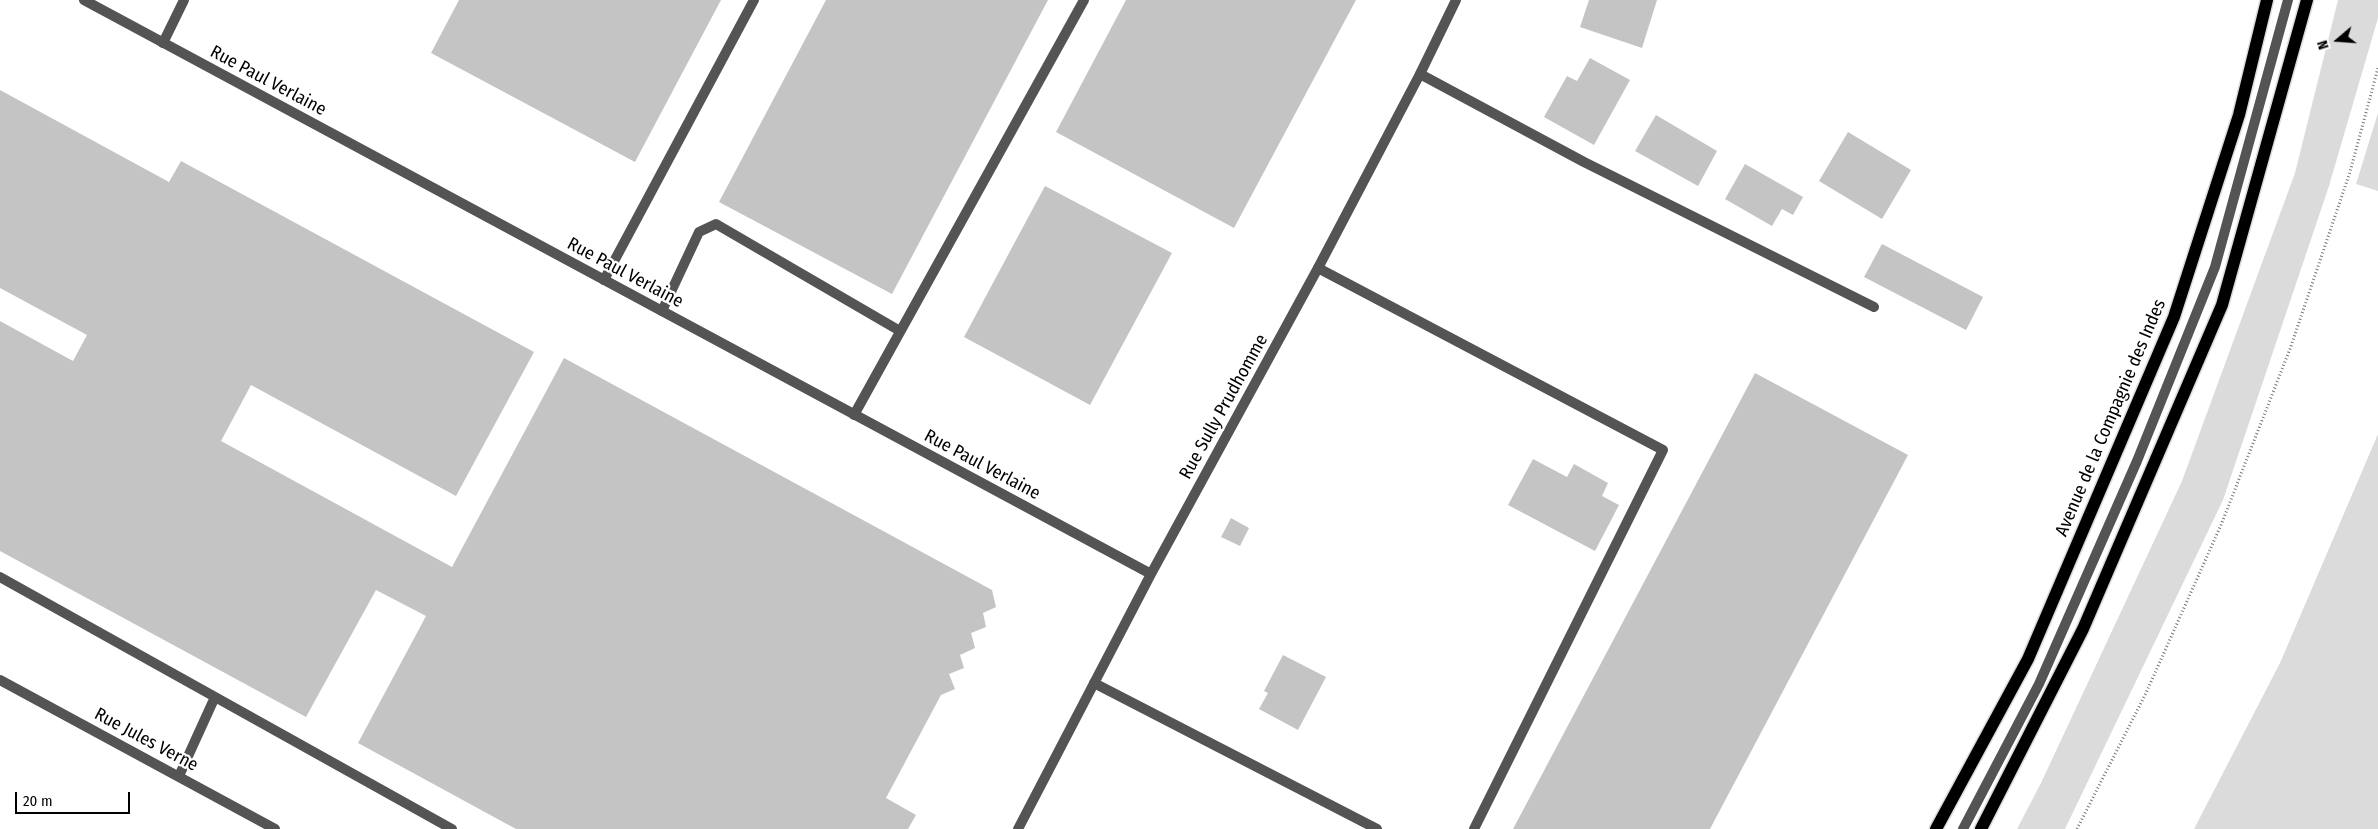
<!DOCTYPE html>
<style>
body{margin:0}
#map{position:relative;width:2378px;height:829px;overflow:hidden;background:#fff;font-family:"Fira Sans Condensed",sans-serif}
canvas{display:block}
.north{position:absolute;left:2313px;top:15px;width:50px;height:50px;-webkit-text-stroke:4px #fff;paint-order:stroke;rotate:252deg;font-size:14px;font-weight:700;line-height:20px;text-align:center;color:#000}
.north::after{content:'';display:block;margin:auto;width:18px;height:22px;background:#000;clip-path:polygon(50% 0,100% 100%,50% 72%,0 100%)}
.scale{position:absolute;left:15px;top:792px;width:115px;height:22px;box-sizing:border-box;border:2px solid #000;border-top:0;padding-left:6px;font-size:15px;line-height:18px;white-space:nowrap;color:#000;-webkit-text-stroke:4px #fff;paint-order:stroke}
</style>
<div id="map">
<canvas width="2378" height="829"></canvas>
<div class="north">N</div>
<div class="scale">20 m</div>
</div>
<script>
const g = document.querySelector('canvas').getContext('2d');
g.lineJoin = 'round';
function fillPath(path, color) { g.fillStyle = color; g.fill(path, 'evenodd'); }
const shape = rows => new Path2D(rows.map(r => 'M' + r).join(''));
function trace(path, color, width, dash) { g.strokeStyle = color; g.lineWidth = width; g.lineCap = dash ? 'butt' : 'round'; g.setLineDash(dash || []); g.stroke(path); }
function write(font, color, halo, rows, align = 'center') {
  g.font = font + ' "Fira Sans Condensed",sans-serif'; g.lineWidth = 4.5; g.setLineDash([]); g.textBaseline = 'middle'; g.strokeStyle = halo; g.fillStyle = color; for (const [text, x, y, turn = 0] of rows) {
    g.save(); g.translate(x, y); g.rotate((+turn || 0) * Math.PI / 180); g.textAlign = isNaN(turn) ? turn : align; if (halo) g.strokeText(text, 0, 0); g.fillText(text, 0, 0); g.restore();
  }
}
fillPath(shape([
 [2338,0,2378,0,2378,18,2329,186,2223,500,2065,829,2017,829,2041,783,2182,481,2295,173],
 [2378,113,2378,191,2356,184],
 [2378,434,2378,829,2194,829,2280,663]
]), '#dbdbdb');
fillPath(shape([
 [459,0,721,0,635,162,431,53],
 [826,0,1048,0,892,294,719,202],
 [1126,0,1356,0,1234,228,1056,132],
 [1589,0,1657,0,1642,48,1580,27],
 [1590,58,1630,80,1594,145,1544,117,1567,76,1577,81],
 [0,90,169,182,181,161,534,352,456,496,251,385,221,441,452,567,564,358,992,590,996,607,983,613,986,627,971,633,975,648,960,655,964,668,949,674,955,689,941,695,886,798,916,815,908,829,516,829,358,743,426,616,376,590,306,717,0,551,0,321,73,361,87,335,0,288],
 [1656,115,1717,151,1698,186,1635,151],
 [1848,132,1911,170,1882,219,1819,181],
 [1745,164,1803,197,1793,215,1782,209,1772,226,1725,199],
 [1045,186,1172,253,1090,405,964,337],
 [1882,244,1983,297,1966,330,1864,277],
 [1755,373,1908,455,1710,829,1513,829],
 [1533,459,1567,477,1574,464,1608,483,1602,496,1619,505,1595,551,1508,505],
 [1231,518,1249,528,1240,546,1221,537],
 [1283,655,1326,677,1298,730,1259,709,1268,693,1264,691]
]), '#c4c4c4');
const primary = shape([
 [1936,829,2028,659,2174,317,2239,115,2267,0],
 [1981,829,2083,629,2222,305,2307,0]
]);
trace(primary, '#dbdbdb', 15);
trace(shape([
 [2077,829,2146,693,2221,525,2290,349,2350,172,2378,68]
]), '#767676', 3, [1, 2.5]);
trace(shape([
 [163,43,184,0],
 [1420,74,1584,162,1874,307],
 [1318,268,1663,450,1474,829],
 [604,280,754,0],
 [662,311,699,232,716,224,900,331],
 [854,415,1084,0],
 [0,577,452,829],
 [0,680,275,829],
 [1094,683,1377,829],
 [179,776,215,697],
 [1963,829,2039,684,2137,461,2215,267,2288,0]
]), '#545454', 10);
trace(shape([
 [84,0,1151,574],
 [1018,829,1151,574,1318,268,1420,74,1456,0]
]), '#545454', 10);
trace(primary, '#000', 12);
write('18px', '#000', '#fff', [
 ["Rue Paul Verlaine",268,81,28],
 ["Rue Paul Verlaine",625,273,28],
 ["Rue Sully Prudhomme",1224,407,-61],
 ["Avenue de la Compagnie des Indes",2111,418,-67],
 ["Rue Paul Verlaine",982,465,28],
 ["Rue Jules Verne",146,740,28]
]);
</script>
